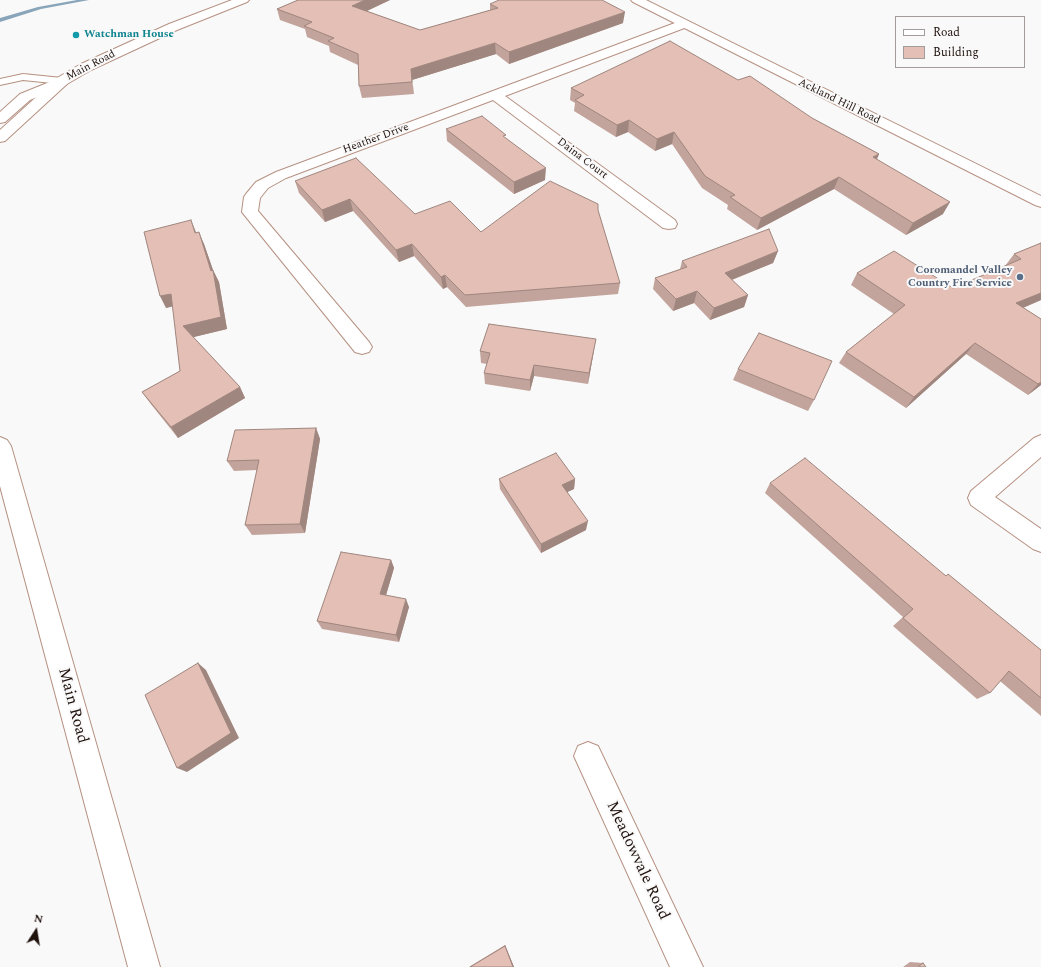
<!DOCTYPE html>
<style>
body{margin:0}
#map{position:relative;width:1041px;height:967px;overflow:hidden;background:#f9f9f9;font-family:Spectral,serif}
canvas{display:block}
.legend{position:absolute;left:895px;top:16px;width:130px;height:52px;box-sizing:border-box;background:#f9f9f9;border:1px solid #a29c9a;margin:0;padding:5px 7px;list-style:none;font-size:12px;color:#1f110c}
.legend li{display:flex;align-items:center;gap:8px;height:20px}
.legend b{width:20px;border:1px solid #a29c9a}
.north{position:absolute;left:16px;top:911px;width:40px;height:40px;-webkit-text-stroke:3px #f9f9f9;paint-order:stroke;rotate:12deg;font-size:11px;font-weight:700;line-height:16px;text-align:center;color:#1f110c}
.north::after{content:'';display:block;margin:auto;width:14px;height:18px;background:#1f110c;clip-path:polygon(50% 0,100% 100%,50% 72%,0 100%)}
</style>
<div id="map">
<canvas width="1041" height="967"></canvas>
<ul class="legend">
<li><b style="height:5px;background:#fff"></b>Road</li>
<li><b style="height:11px;background:#e3bfb5"></b>Building</li>
</ul>
<div class="north">N</div>
</div>
<script>
const g = document.querySelector('canvas').getContext('2d');
g.lineJoin = 'round';
const shape = rows => new Path2D(rows.map(r => 'M' + r).join(''));
function fillPath(path, color) { g.fillStyle = color; g.fill(path, 'evenodd'); }
function trace(path, color, width, dash) { g.strokeStyle = color; g.lineWidth = width; g.lineCap = dash ? 'butt' : 'round'; g.setLineDash(dash || []); g.stroke(path); }
function write(font, color, halo, rows, align = 'center') {
  g.font = font + ' Spectral,serif'; g.lineWidth = 4; g.setLineDash([]); g.textBaseline = 'middle'; g.strokeStyle = halo; g.fillStyle = color; for (const [text, x, y, turn = 0] of rows) {
    g.save(); g.translate(x, y); g.rotate((+turn || 0) * Math.PI / 180); g.textAlign = isNaN(turn) ? turn : align; if (halo) g.strokeText(text, 0, 0); g.fillText(text, 0, 0); g.restore();
  }
}
fillPath(shape([
 [77,0,89,0,41,9,0,22,0,18,38,7,77,0]
]), '#89a5ba');
const service = shape([
 [23,74,62,78,67,81,62,84,23,80,0,85,0,79,23,74]
]);
const minor = shape([
 [683,20,687,21,689,24,687,27,505,96,675,220,677,224,675,228,669,229,663,228,493,100,286,178,268,188,260,198,258,211,369,342,372,347,369,352,362,354,355,352,242,212,244,197,246,194,256,182,276,172,683,20],
 [62,77,67,78,69,81,67,84,30,100,5,122,0,123,0,112,20,94,62,77],
 [1041,435,1041,457,995,497,1041,529,1041,552,1033,549,971,505,968,498,971,491,1034,438,1041,435],
 [588,742,598,746,703,967,670,967,574,756,578,746,588,742]
]);
const tertiary = shape([
 [631,0,646,0,1041,196,1041,207,1035,205,633,2,631,0]
]);
const secondary = shape([
 [232,0,249,0,247,2,177,30,91,70,67,84,5,141,0,142,0,130,57,78,81,64,169,24,232,0],
 [0,437,7,440,11,446,160,967,128,967,0,486,0,437]
]);
trace(service, '#b69182', 2);
trace(minor, '#b69182', 2);
trace(tertiary, '#b69182', 2);
trace(secondary, '#b69182', 2);
fillPath(service, '#fff');
fillPath(minor, '#fff');
fillPath(tertiary, '#fff');
fillPath(secondary, '#fff');
fillPath(shape([
 [298,0,390,0,367,11,420,30,490,10,490,4,623,23,509,64,496,54,412,80,414,94,362,98,359,86,358,65,330,52,329,46,307,37,305,29,280,20,277,9],
 [738,80,812,118,879,154,877,159,943,214,906,235,834,189,757,230,727,209,728,205,702,188,672,144,655,151,628,132,616,137,574,111,575,103,570,100,571,88],
 [446,129,506,139,545,180,514,194,447,141],
 [295,181,415,214,481,232,598,210,620,283,618,294,466,307,447,287,443,289,414,256,399,262,353,211,325,222,299,193],
 [196,232,204,244,213,270,219,282,227,329,193,337,240,387,245,398,178,438,150,403,142,392,180,371,173,306,166,308],
 [1041,243,1041,300,1023,308,1041,319,1041,385,1028,395,966,354,906,408,839,363,846,352,894,314,851,285,857,273,953,288,1005,266,1014,254],
 [778,251,773,263,732,280,748,295,744,307,710,320,694,303,673,311,653,289,655,278,680,269,682,261],
 [594,350,588,384,534,376,530,391,485,384,484,373,487,364,481,363,480,351],
 [738,369,814,400,808,411,733,380],
 [316,428,320,439,305,533,252,535,245,525,257,470,234,471,227,461],
 [499,479,575,479,574,489,567,492,586,530,541,553,500,489],
 [770,483,946,576,1041,650,1041,716,1000,681,990,693,977,699,893,626,903,617,765,493],
 [391,560,394,568,386,595,409,607,399,642,322,629,317,621],
 [505,945,514,967,469,967],
 [910,962,923,963,926,967,903,967]
]), '#c3a49c');
fillPath(shape([
 [365,0,390,0,354,17,352,6],
 [625,12,623,23,509,64,509,52],
 [495,43,496,54,412,80,414,94,411,69],
 [629,120,628,132,616,137,617,125],
 [674,132,672,144,655,151,657,139],
 [879,154,874,166,873,157],
 [546,168,545,180,514,194,514,182],
 [839,177,834,189,757,230,761,218],
 [350,199,353,211,325,222,322,210],
 [950,202,943,214,906,235,913,223],
 [191,220,196,232,195,233],
 [199,232,204,244,214,273,213,270,219,282,227,329,190,338,183,326,211,271],
 [412,244,414,256,399,262,396,250],
 [778,251,773,263,721,284,725,273],
 [445,275,447,287,443,289,441,277],
 [697,291,694,303,673,311,676,299],
 [1041,293,1041,300,1006,315,1016,303],
 [171,294,178,305,166,308,160,296],
 [748,295,744,307,710,320,714,308],
 [596,339,594,350,588,384,589,373],
 [975,343,966,354,906,408,914,397],
 [534,365,534,376,530,391,530,380],
 [1041,382,1041,385,1028,395,1038,384],
 [240,387,245,398,178,438,171,427],
 [316,428,320,439,305,533,300,524],
 [575,479,574,489,561,495,562,485],
 [588,521,586,530,541,553,541,544],
 [391,560,394,568,384,602,380,594],
 [406,599,409,607,399,642,396,635],
 [198,663,206,670,239,738,187,772,177,768],
 [505,945,514,967,513,967,505,946]
]), '#9f867f');
const building = shape([
 [298,0,365,0,352,6,420,30,498,8,490,4,499,0,602,0,625,12,509,52,495,43,411,69,412,82,359,86,358,54,328,41,334,38,304,26,312,22,277,9,298,0],
 [670,41,738,80,750,76,812,118,879,154,873,157,950,202,913,223,839,177,761,218,730,197,735,195,705,176,674,132,657,139,629,120,617,125,575,100,584,95,571,88,670,41],
 [482,116,506,135,503,136,546,168,514,182,446,129,482,116],
 [356,158,415,214,450,201,481,232,550,181,598,204,598,210,620,283,465,295,445,275,441,277,412,244,396,250,350,199,322,210,295,181,356,158],
 [191,220,195,233,199,232,211,271,213,270,221,317,183,326,240,387,171,427,142,392,180,371,171,294,160,296,144,232,191,220],
 [769,229,778,251,725,273,748,295,714,308,697,291,676,299,655,278,687,267,682,261,769,229],
 [1041,243,1041,293,1016,303,1041,319,1041,382,1038,384,975,343,914,397,846,352,905,305,857,273,894,251,953,288,1021,259,1014,254,1041,243],
 [489,324,596,339,589,373,534,365,530,380,484,373,490,353,480,351,489,324],
 [759,333,832,361,814,400,738,369,759,333],
 [316,428,300,524,245,525,259,460,227,461,235,430,316,428],
 [556,453,575,479,562,485,588,521,541,544,499,479,556,453],
 [805,458,946,576,948,574,1041,650,1041,698,1009,671,990,693,903,618,913,609,770,483,805,458],
 [341,552,391,560,380,594,406,599,396,635,317,621,341,552],
 [198,663,231,733,177,768,145,695,198,663],
 [505,946,513,967,470,967,505,946],
 [923,963,926,967,918,967,923,963]
]);
fillPath(building, '#e3bfb5');
trace(building, '#9f867f', 1);
for (const [x, y, r, color] of [
 [76,35,4,"#0f9aa8"],
 [1020,277,4,"#5c6f8a"]
]) { const dot = new Path2D(); dot.arc(x, y, r, 0, 2 * Math.PI); g.fillStyle = color; g.fill(dot); trace(dot, '#f9f9f9', 1.5); }
write('bold 11px', '#0d838f', '#f9f9f9', [
 ["Watchman House",84,35]
], 'left');
write('11px', '#1f110c', '#f9f9f9', [
 ["Main Road",91,66,-27],
 ["Ackland Hill Road",839,102,26],
 ["Heather Drive",376,139,-20],
 ["Daina Court",582,159,37]
]);
write('bold 11px', '#4e5e75', '#f9f9f9', [
 ["Coromandel Valley",1012,271],
 ["Country Fire Service",1012,284]
], 'right');
write('16px', '#1f110c', '#f9f9f9', [
 ["Main Road",72,706,75],
 ["Meadowvale Road",637,861,65]
]);
</script>
